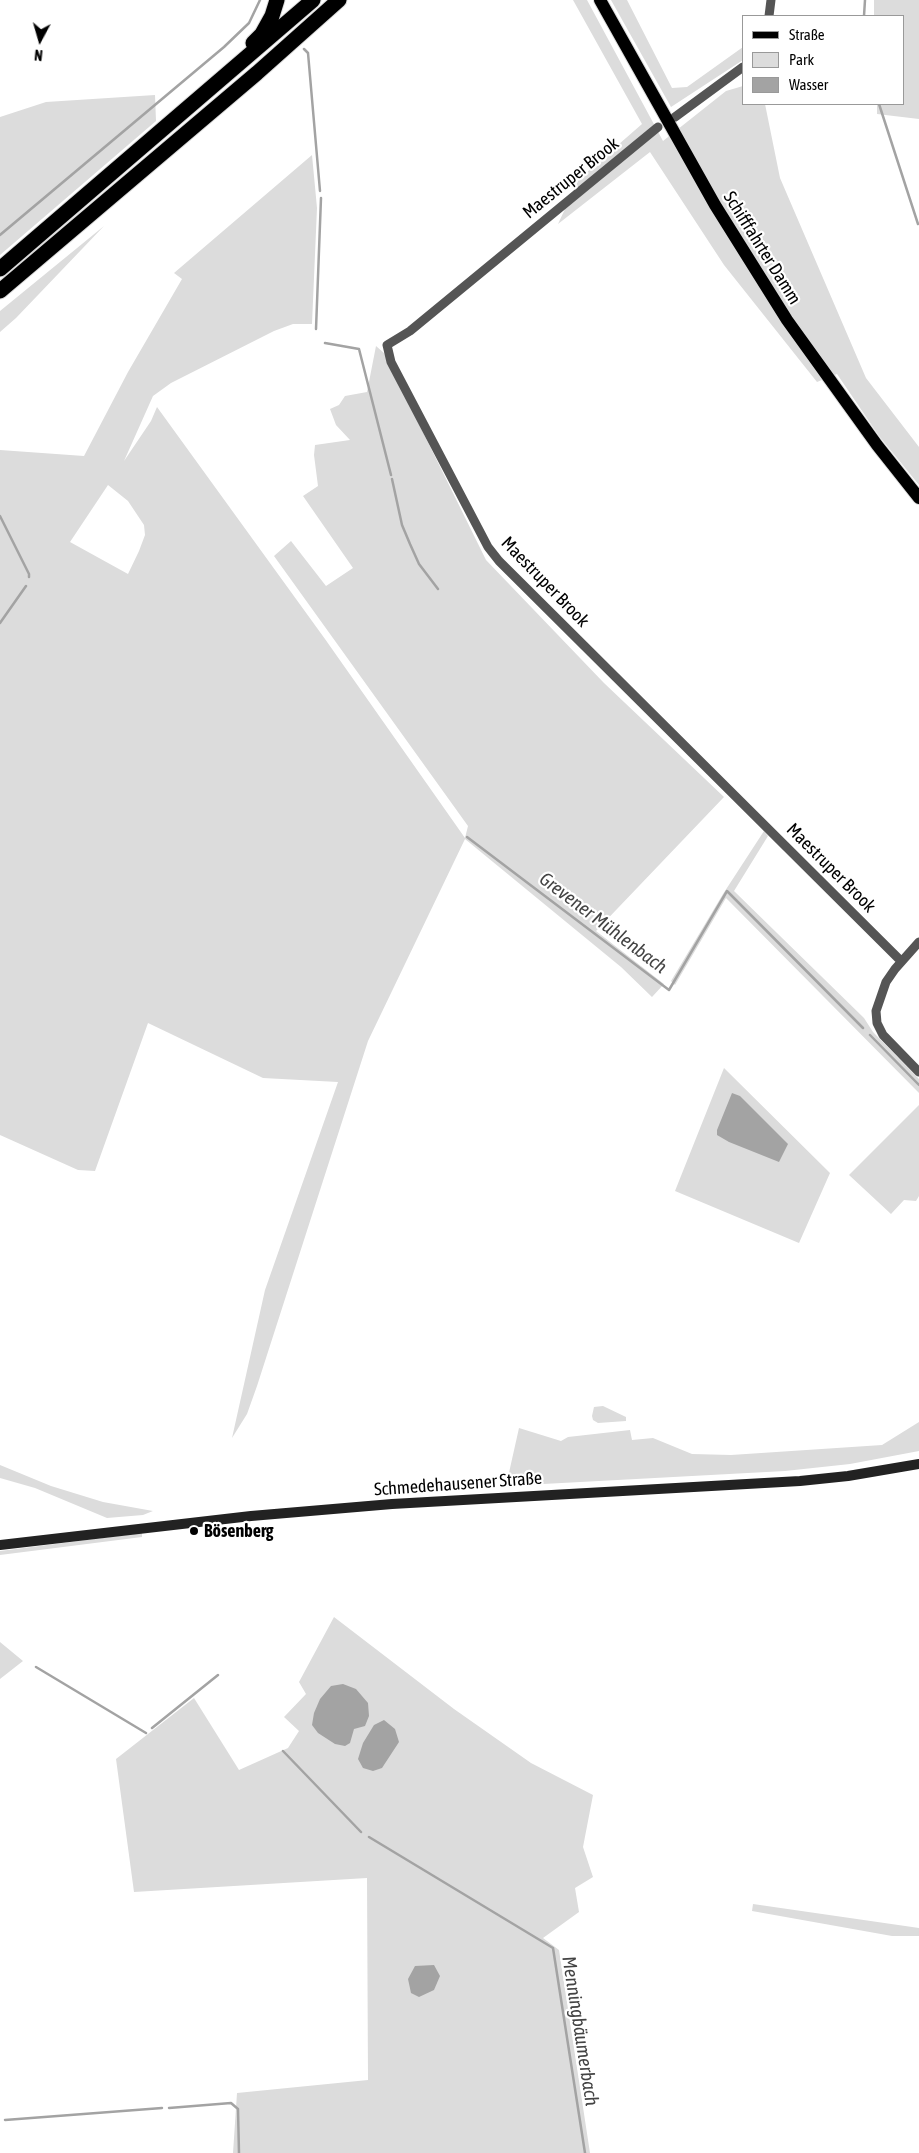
<!DOCTYPE html>
<meta charset="utf-8">
<style>
body{margin:0}
#map{position:relative;width:919px;height:2153px;overflow:hidden;background:#fff;font-family:"Asap Condensed",sans-serif}
canvas{display:block}
.legend{position:absolute;left:742px;top:15px;width:162px;height:90px;box-sizing:border-box;background:#fff;border:1px solid #999;margin:0;padding:6px 9px;list-style:none;font-size:15px;color:#000}
.legend li{display:flex;align-items:center;gap:10px;height:25px}
.legend b{width:25px;border:1px solid #999}
.north{position:absolute;left:15px;top:15px;width:50px;height:50px;-webkit-text-stroke:4px #fff;paint-order:stroke;rotate:186deg;font-size:14px;font-weight:700;line-height:20px;text-align:center;color:#000}
.north::after{content:'';display:block;margin:auto;width:18px;height:22px;background:#000;clip-path:polygon(50% 0,100% 100%,50% 72%,0 100%)}
</style>
<div id="map">
<canvas width="919" height="2153"></canvas>
<ul class="legend">
<li><b style="height:6px;background:#000"></b>Straße</li>
<li><b style="height:14px;background:#dcdcdc"></b>Park</li>
<li><b style="height:14px;background:#a3a3a3"></b>Wasser</li>
</ul>
<div class="north">N</div>
</div>
<script>
const g = document.querySelector('canvas').getContext('2d');
g.lineJoin = 'round';
function fillPath(path, color) { g.fillStyle = color; g.fill(path, 'evenodd'); }
const shape = rows => new Path2D(rows.map(r => 'M' + r).join(''));
function trace(path, color, width, dash) { g.strokeStyle = color; g.lineWidth = width; g.lineCap = dash ? 'butt' : 'round'; g.setLineDash(dash || []); g.stroke(path); }
function write(font, color, halo, rows, align = 'center') {
  g.font = font + ' "Asap Condensed",sans-serif'; g.lineWidth = 4.5; g.setLineDash([]); g.textBaseline = 'middle'; g.strokeStyle = halo; g.fillStyle = color; for (const [text, x, y, turn = 0] of rows) {
    g.save(); g.translate(x, y); g.rotate((+turn || 0) * Math.PI / 180); g.textAlign = isNaN(turn) ? turn : align; if (halo) g.strokeText(text, 0, 0); g.fillText(text, 0, 0); g.restore();
  }
}
fillPath(shape([
 [573,0,587,0,663,141,726,91,743,86,743,104,765,104,780,178,866,378,919,447,919,485,879,436,837,374,817,382,724,265,650,152,558,224,579,179,642,124],
 [611,0,627,0,672,88,687,87,743,47,743,60,671,107],
 [874,0,919,0,919,119,877,114,877,104,903,104,903,16,874,16],
 [155,95,156,121,0,255,0,117,46,102],
 [312,155,317,208,312,324,293,324,274,331,171,383,153,396,124,461,151,421,157,407,325,639,465,838,468,826,274,556,291,541,326,586,353,568,303,496,318,486,314,455,315,445,350,440,336,425,330,409,339,405,345,396,367,392,376,346,384,353,486,560,604,683,724,797,596,931,664,984,652,997,621,967,465,839,368,1041,257,1386,247,1414,232,1438,265,1290,338,1082,263,1078,148,1023,95,1171,78,1170,0,1135,0,450,84,456,128,372,182,279,174,273],
 [108,485,128,501,144,525,145,535,139,551,128,574,70,542],
 [104,226,16,318,0,332,0,311],
 [764,831,768,836,734,891,864,1018,873,1032,919,1079,919,1093,726,898,675,985,671,981,723,894],
 [724,1068,830,1173,799,1243,675,1191],
 [919,1105,919,1196,916,1201,904,1200,891,1214,849,1175],
 [603,1406,626,1417,626,1421,598,1423,593,1420,592,1416,594,1407],
 [919,1422,919,1451,850,1464,785,1471,506,1486,519,1428,561,1441,568,1437,630,1430,632,1440,653,1438,692,1454,731,1455,882,1445],
 [0,1465,51,1486,103,1502,153,1511,143,1515,107,1518,35,1488,0,1478],
 [142,1533,142,1537,0,1555,0,1551],
 [334,1617,454,1709,531,1763,593,1795,583,1847,593,1877,575,1888,579,1912,543,1938,559,1950,590,2153,233,2153,237,2093,368,2080,367,1878,134,1892,116,1759,194,1698,239,1770,288,1748,299,1731,284,1717,306,1694,299,1682],
 [0,1642,23,1661,0,1679],
 [753,1904,919,1928,919,1936,892,1936,752,1911]
]), '#dcdcdc');
fillPath(shape([
 [732,1093,740,1096,788,1144,779,1162,729,1142,717,1135,717,1130],
 [343,1684,356,1689,368,1703,369,1716,365,1726,354,1729,350,1743,345,1746,335,1744,318,1733,312,1725,314,1713,320,1699,331,1686],
 [384,1720,395,1729,399,1742,382,1768,373,1771,363,1768,358,1759,363,1743,374,1725],
 [434,1965,440,1976,434,1990,419,1997,411,1993,408,1979,415,1966]
]), '#a3a3a3');
trace(shape([
 [864,16,865,0],
 [304,49,308,53,320,191],
 [879,104,918,224],
 [0,235,224,47,249,23,260,0],
 [316,329,321,198],
 [325,343,359,349,391,475],
 [392,479,402,525,410,544,419,564,438,589],
 [0,516,29,574,29,577],
 [0,623,26,586],
 [467,837,669,990,727,891,863,1028],
 [870,1035,919,1085],
 [36,1667,146,1733],
 [152,1728,218,1675],
 [283,1751,361,1832],
 [369,1837,553,1948,585,2153],
 [169,2108,231,2103,238,2109,239,2153],
 [5,2120,162,2108]
]), '#a3a3a3', 2.5);
const primary = shape([
 [600,0,715,205,787,320,877,445,919,498]
]);
const motorway = shape([
 [253,43,262,34,272,16,277,0],
 [0,269,313,0],
 [0,291,257,73,339,0]
]);
trace(primary, '#dbdbdb', 14);
trace(motorway, '#dbdbdb', 17);
trace(shape([
 [769,16,771,0],
 [675,117,743,67],
 [658,127,410,331,387,345,391,362,488,547,499,561,901,961],
 [919,942,895,969,886,982,876,1011,877,1023,883,1035,919,1072]
]), '#555', 9);
trace(shape([
 [0,1545,251,1516,392,1504,800,1481,848,1476,919,1464]
]), '#222', 10);
trace(primary, '#000', 12);
trace(motorway, '#000', 15);
for (const [x, y, r, color] of [
 [194,1531,5,"#000"]
]) { const dot = new Path2D(); dot.arc(x, y, r, 0, 2 * Math.PI); g.fillStyle = color; g.fill(dot); trace(dot, '#fff', 2); }
write('18px', '#000', '#fff', [
 ["Maestruper Brook",571,178,-39],
 ["Schifffahrter Damm",762,248,58],
 ["Maestruper Brook",545,582,46],
 ["Maestruper Brook",831,868,45],
 ["Schmedehausener Straße",458,1484,-4]
]);
write('bold 18px', '#000', '#fff', [
 ["Bösenberg",204,1531]
], 'left');
write('italic 19px', '#444', '#fff', [
 ["Grevener Mühlenbach",603,923,37],
 ["Menningbäumerbach",580,2031,81]
]);
</script>
